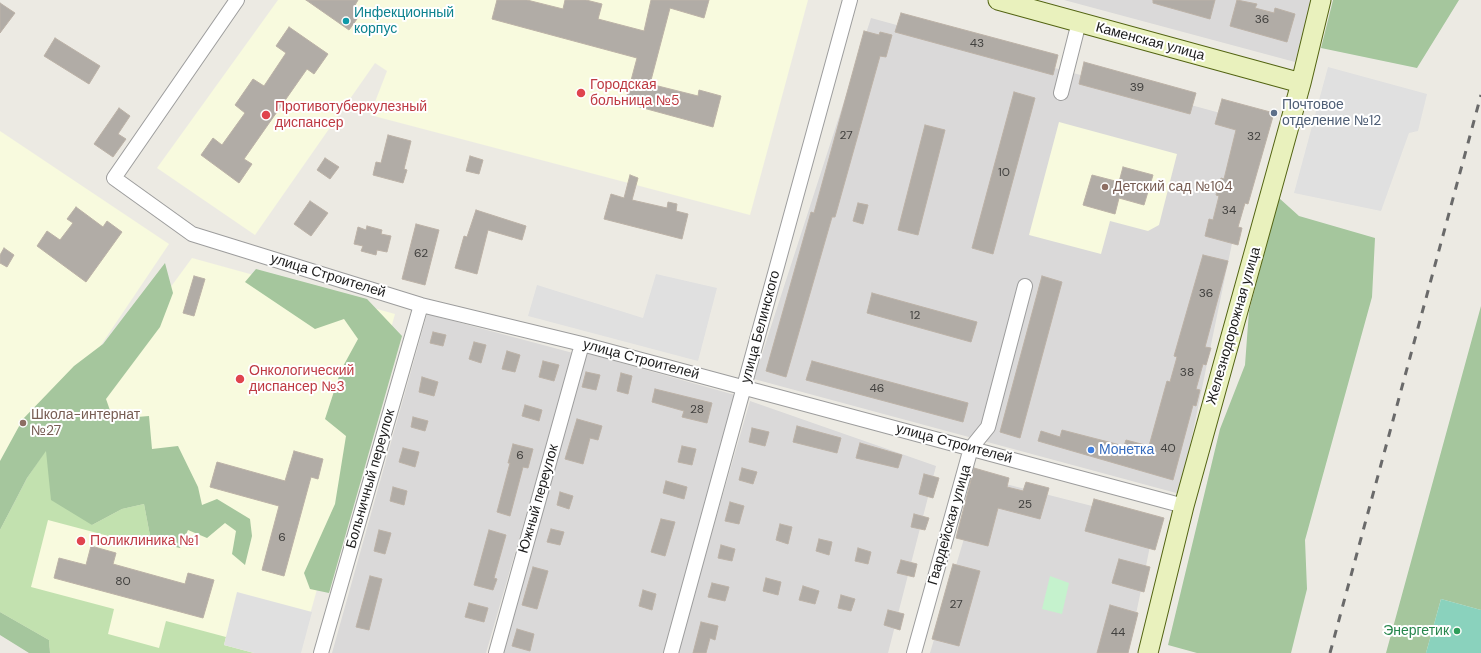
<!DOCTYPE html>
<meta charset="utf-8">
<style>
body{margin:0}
canvas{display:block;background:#eceae3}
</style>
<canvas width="1481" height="653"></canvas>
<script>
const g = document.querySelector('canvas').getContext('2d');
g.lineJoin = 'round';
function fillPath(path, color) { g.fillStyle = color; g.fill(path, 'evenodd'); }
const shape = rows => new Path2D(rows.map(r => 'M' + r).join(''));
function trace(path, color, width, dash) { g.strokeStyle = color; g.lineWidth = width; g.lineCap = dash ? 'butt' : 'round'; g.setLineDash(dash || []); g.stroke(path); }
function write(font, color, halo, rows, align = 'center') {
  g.font = font + ' "DM Sans",sans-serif'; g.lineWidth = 4; g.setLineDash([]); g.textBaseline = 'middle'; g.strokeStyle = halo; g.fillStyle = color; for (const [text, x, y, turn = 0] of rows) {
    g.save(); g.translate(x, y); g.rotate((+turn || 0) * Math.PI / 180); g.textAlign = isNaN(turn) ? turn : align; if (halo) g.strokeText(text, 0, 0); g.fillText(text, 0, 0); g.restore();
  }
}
fillPath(shape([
 [1064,0,1312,0,1295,62],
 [871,18,1257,123,1180,494,754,379],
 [427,314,573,353,486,653,332,653],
 [586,353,735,395,663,653,503,653],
 [750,401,936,466,888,653,677,653],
 [982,478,1155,522,1128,653,930,653]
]), '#dad9d9');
fillPath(shape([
 [278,0,808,0,750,215,370,115,387,71,375,63,255,235,157,168],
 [1059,122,1177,154,1159,225,1148,231,1110,221,1101,254,1029,235],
 [0,131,169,244,93,357,0,488],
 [192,258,395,314,299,653,57,653,0,617,0,527,55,445]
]), '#f8fade');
fillPath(shape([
 [46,450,92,525,122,509,144,504,151,541,150,547,48,520,31,587,114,609,108,634,159,648,166,621,226,637,224,645,254,653,50,653,49,640,0,612,0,530,27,478]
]), '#c2e1af');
fillPath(shape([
 [1333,0,1459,0,1417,68,1321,48],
 [1279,198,1299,216,1375,238,1372,297,1305,540,1307,589,1291,653,1197,653,1168,645,1220,429,1245,365,1249,311],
 [165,263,173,293,160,327,106,399,113,419,149,416,152,449,178,446,198,487,202,505,217,499,250,519,252,536,245,565,232,554,236,531,225,523,207,538,188,530,180,548,151,541,144,504,122,509,92,525,51,500,46,451,27,478,0,530,0,461,23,419,74,366,103,344],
 [256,269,367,299,402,336,329,593,310,589,304,573,335,504,346,436,325,419,341,370,358,339,344,319,315,329,245,282],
 [1481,306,1481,610,1441,599,1426,653,1386,653],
 [0,612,49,640,50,653,29,653,0,635]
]), '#a5c69d');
fillPath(shape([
 [1050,576,1069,583,1062,614,1042,609]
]), '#c5f2cd');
fillPath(shape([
 [1441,599,1481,610,1481,653,1426,653]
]), '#8ad2bd');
fillPath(shape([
 [1328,67,1427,94,1418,131,1409,133,1381,211,1294,193],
 [656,274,717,288,698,361,528,316,537,285,643,318],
 [237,592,312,612,301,653,254,653,224,645]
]), '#e0e0e0');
const building = shape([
 [306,0,358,0,354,7,362,12,349,30,306,0],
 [497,0,527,0,563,9,565,0,586,0,602,4,598,19,644,31,651,0,709,0,704,18,670,8,650,84,698,96,699,90,721,96,713,127,625,103,637,58,492,19,497,0],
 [1153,0,1215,0,1210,19,1153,3,1153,0],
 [1237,0,1257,4,1255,8,1274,13,1275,8,1295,14,1287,42,1230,26,1237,0],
 [0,3,15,13,0,33,0,3],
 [901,13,1058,55,1053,75,895,32,901,13],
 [289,27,328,54,314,74,307,69,244,159,252,164,239,183,201,155,213,138,222,145,245,113,235,105,253,79,264,86,286,53,276,46,289,27],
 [864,31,879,35,880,32,892,35,886,57,880,56,835,217,832,217,786,377,766,371,811,212,814,213,864,31],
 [55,38,100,66,89,84,44,56,55,38],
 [1084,62,1196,93,1190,114,1079,84,1084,62],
 [1014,92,1035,98,993,254,972,248,1014,92],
 [1222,99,1274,113,1248,204,1245,203,1238,227,1242,228,1238,245,1205,236,1209,219,1213,220,1219,196,1216,195,1221,178,1224,179,1236,130,1215,124,1222,99],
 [119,108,130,116,118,134,126,139,113,157,94,144,119,108],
 [925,125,945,130,918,235,898,230,925,125],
 [388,135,411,141,404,169,407,170,403,183,373,175,376,162,381,163,388,135],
 [470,156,483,160,479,174,466,171,470,156],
 [325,158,339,167,330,179,317,170,325,158],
 [1123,167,1153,175,1144,205,1119,198,1115,214,1083,205,1092,175,1119,182,1123,167],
 [630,175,638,178,632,200,667,208,668,202,677,204,676,211,688,214,682,239,604,219,611,194,624,198,630,175],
 [310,201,328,213,311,236,294,224,310,201],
 [858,203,868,205,863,224,853,221,858,203],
 [76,207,103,227,107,221,122,232,86,282,37,246,47,231,60,240,73,223,67,219,76,207],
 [476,210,526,226,522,240,488,230,477,274,455,268,464,236,467,237,476,210],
 [416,224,439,230,425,285,402,279,416,224],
 [367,226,382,230,381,234,391,236,387,252,377,250,376,255,361,251,363,246,354,244,358,227,366,230,367,226],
 [4,248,14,255,7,267,0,263,0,255,4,248],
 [1203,255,1228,261,1205,347,1211,348,1206,365,1203,364,1196,389,1200,390,1196,406,1193,405,1173,480,1038,441,1041,431,1060,437,1062,430,1124,446,1126,440,1149,446,1167,381,1170,382,1177,357,1174,356,1203,255],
 [194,276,205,279,194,316,183,313,194,276],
 [1042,276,1062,282,1020,438,1000,432,1042,276],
 [872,293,977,322,971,342,867,313,872,293],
 [433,332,446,335,443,346,430,343,433,332],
 [474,342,486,345,481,363,469,359,474,342],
 [507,351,520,355,515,372,502,369,507,351],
 [543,361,559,365,554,381,539,377,543,361],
 [812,361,968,403,963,422,806,380,812,361],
 [586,372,600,375,596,390,582,387,586,372],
 [621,373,632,376,628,394,617,391,621,373],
 [422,377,438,382,434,396,419,392,422,377],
 [655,389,712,403,707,423,682,417,684,411,652,402,655,389],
 [525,405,542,410,539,421,522,416,525,405],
 [413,417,428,421,425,431,411,427,413,417],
 [577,419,602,426,598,440,590,438,583,464,565,459,577,419],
 [797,426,841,438,837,453,793,442,797,426],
 [752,428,769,432,765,446,749,442,752,428],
 [860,443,902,455,898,468,856,458,860,443],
 [513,444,533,449,528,468,523,467,510,516,497,512,510,463,508,463,513,444],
 [682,446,696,449,692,465,678,462,682,446],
 [403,448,419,452,415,467,399,462,403,448],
 [294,451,323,459,318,479,311,477,284,576,262,570,279,506,210,487,217,462,285,481,294,451],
 [742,468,757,472,753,484,739,480,742,468],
 [974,468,1009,478,1007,487,1023,491,1026,482,1049,488,1040,519,998,508,988,546,956,538,974,468],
 [924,474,939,478,933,498,919,494,924,474],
 [666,481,687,487,684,499,663,493,666,481],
 [393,487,407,491,404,505,390,501,393,487],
 [560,492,573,496,569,509,557,505,560,492],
 [1094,499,1164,518,1155,550,1085,531,1094,499],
 [730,502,744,506,739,524,725,521,730,502],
 [914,514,929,518,925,530,911,527,914,514],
 [661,519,675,522,665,556,651,552,661,519],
 [780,524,792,527,788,544,776,540,780,524],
 [551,529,564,532,560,545,547,542,551,529],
 [379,530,391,533,385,554,374,551,379,530],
 [489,530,506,535,494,578,497,579,493,590,474,585,489,530],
 [819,539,832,542,829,555,816,551,819,539],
 [721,545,735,549,732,561,718,558,721,545],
 [91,546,116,553,113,564,185,584,188,573,214,580,203,618,54,578,59,558,86,565,91,546],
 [858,548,871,552,868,564,855,561,858,548],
 [1119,559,1150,567,1144,592,1112,583,1119,559],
 [901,560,917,564,914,577,897,573,901,560],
 [953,564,980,571,959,646,932,639,953,564],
 [533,567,548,571,537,609,522,605,533,567],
 [370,576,382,579,369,630,356,627,370,576],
 [766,578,781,582,778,595,763,591,766,578],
 [712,583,729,587,725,601,708,597,712,583],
 [803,586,819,591,815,604,799,600,803,586],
 [643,590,656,594,652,610,639,606,643,590],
 [841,595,855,599,851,611,838,608,841,595],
 [469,603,488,608,484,622,465,617,469,603],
 [1110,605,1138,613,1128,653,1097,653,1110,605],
 [888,610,904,614,900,630,884,625,888,610],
 [701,622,718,626,715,640,710,638,706,653,693,653,701,622],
 [517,629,534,634,530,651,512,646,517,629]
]);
fillPath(building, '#b1aca6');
trace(building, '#bcb2a7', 1);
const street = shape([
 [237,0,114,178,192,234,421,305,582,344,1184,506],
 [1061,93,1079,22],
 [321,653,421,305],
 [496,653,582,344],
 [671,653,850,0],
 [914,653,971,448,988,427,1025,286]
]);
const secondary = shape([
 [998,0,1301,83],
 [1148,653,1184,506,1301,83,1321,0]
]);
trace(street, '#9d9d9d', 16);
trace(secondary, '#536412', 21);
trace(street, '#fff', 14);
trace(secondary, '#e9f1bd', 19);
trace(shape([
 [1330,653,1481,95]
]), '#6a6a6a', 3, [8, 8]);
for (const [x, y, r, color] of [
 [346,21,4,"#0f9aa8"],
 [581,93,5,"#e0444e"],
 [1274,113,4,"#5c6f8a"],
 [266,115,5,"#e0444e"],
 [1105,187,4,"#8d6e63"],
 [240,379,5,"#e0444e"],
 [23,423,4,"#8d6e63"],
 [1091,450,4,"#3f7fe0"],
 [81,541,5,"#e0444e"],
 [1457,631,4,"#2e9e5b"]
]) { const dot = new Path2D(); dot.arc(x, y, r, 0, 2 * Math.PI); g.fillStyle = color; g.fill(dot); trace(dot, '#fff', 1.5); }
write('12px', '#41403e', null, [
 ["36",1262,20],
 ["43",977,44],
 ["39",1137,88],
 ["27",846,136],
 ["32",1254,137],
 ["10",1004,173],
 ["34",1229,211],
 ["62",421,254],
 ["36",1206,294],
 ["12",915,316],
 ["38",1187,373],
 ["46",877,389],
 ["28",697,410],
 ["40",1168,449],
 ["6",520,456],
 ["25",1025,505],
 ["6",282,538],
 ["80",123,582],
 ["27",956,605],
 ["44",1118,633]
]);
write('14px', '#0d838f', '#fff', [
 ["Инфекционный",354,13],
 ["корпус",354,29]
], 'left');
write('14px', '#1c1c1c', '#fff', [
 ["Каменская улица",1150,42,15],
 ["улица Строителей",328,276,17],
 ["Железнодорожная улица",1234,326,-74],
 ["улица Белинского",761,327,-75],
 ["улица Строителей",641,360,15],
 ["улица Строителей",954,444,15],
 ["Больничный переулок",371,479,-74],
 ["Южный переулок",539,499,-74],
 ["Гвардейская улица",950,525,-74]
]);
write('14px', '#be3a42', '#fff', [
 ["Городская",590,85],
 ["больница №5",590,101],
 ["Противотуберкулезный",275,107],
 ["диспансер",275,123],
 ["Онкологический",249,371],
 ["диспансер №3",249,387],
 ["Поликлиника №1",90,541]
], 'left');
write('14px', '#4e5e75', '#fff', [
 ["Почтовое",1282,105],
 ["отделение №12",1282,121]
], 'left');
write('14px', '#785e54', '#fff', [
 ["Детский сад №104",1113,187],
 ["Школа-интернат",31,415],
 ["№27",31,431]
], 'left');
write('14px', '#366cbe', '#fff', [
 ["Монетка",1099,450]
], 'left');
write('14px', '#27864d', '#fff', [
 ["Энергетик",1449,631]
], 'right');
</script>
